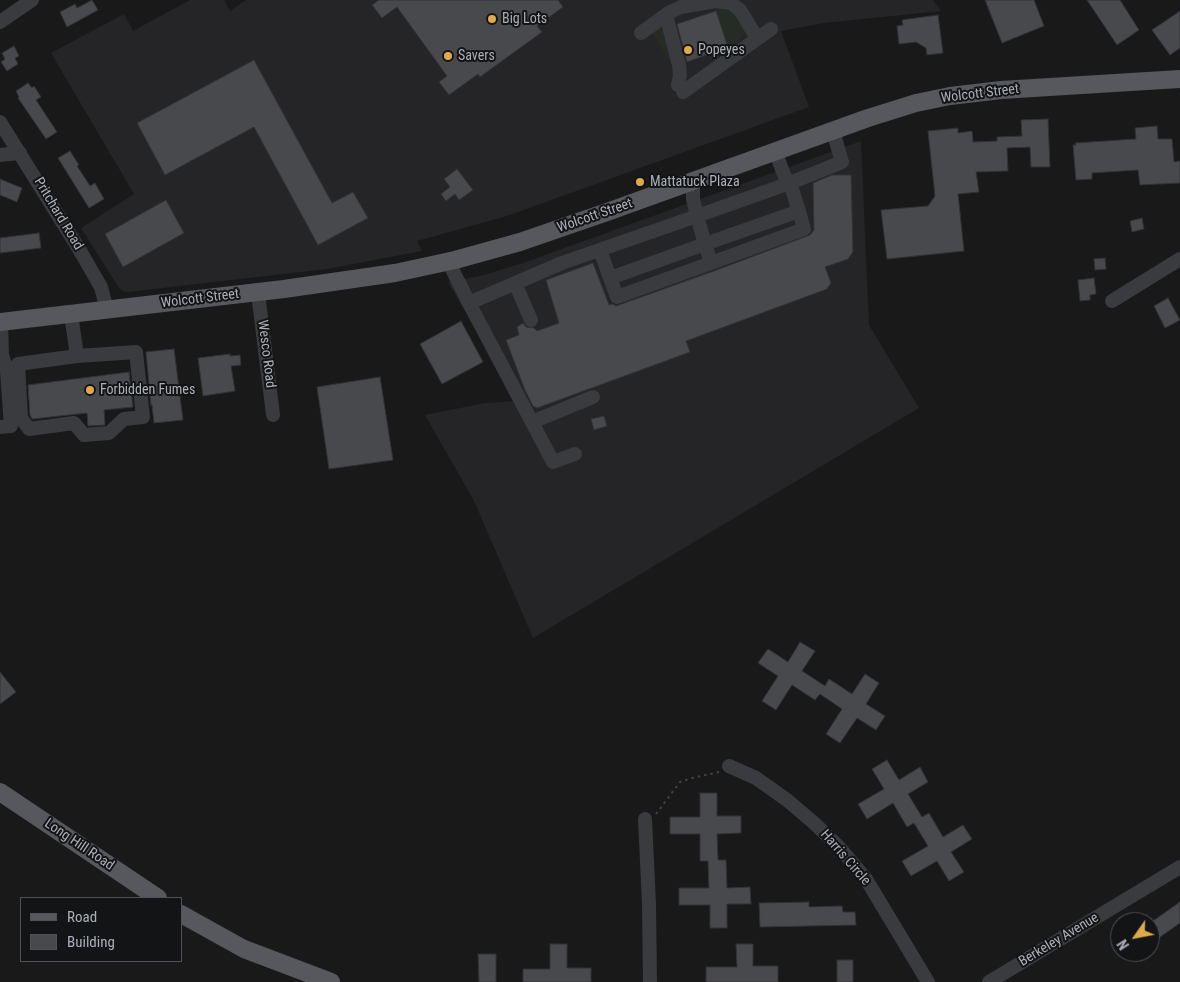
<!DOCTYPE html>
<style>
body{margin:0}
#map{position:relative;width:1180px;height:982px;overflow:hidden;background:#19191a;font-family:"Roboto Condensed",sans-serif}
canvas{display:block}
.legend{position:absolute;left:20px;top:897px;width:162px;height:65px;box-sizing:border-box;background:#131415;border:1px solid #505257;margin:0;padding:6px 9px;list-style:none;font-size:15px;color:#acb0b9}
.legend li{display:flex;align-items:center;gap:10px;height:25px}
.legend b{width:25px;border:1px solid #505257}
.north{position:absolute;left:1110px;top:912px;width:50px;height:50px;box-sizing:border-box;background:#131415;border:1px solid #505257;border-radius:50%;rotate:237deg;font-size:14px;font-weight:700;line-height:20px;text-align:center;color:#acb0b9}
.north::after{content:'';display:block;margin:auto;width:18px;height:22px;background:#e0a94b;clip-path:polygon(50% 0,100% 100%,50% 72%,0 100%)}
</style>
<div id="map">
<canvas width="1180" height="982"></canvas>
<ul class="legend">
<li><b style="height:6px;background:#56585e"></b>Road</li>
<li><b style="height:14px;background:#48494d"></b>Building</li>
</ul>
<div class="north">N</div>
</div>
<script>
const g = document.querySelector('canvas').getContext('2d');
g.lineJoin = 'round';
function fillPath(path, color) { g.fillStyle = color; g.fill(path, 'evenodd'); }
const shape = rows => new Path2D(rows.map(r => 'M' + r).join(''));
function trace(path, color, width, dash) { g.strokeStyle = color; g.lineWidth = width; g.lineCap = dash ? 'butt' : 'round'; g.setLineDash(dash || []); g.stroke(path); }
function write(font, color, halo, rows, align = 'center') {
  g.font = font + ' "Roboto Condensed",sans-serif'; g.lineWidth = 4; g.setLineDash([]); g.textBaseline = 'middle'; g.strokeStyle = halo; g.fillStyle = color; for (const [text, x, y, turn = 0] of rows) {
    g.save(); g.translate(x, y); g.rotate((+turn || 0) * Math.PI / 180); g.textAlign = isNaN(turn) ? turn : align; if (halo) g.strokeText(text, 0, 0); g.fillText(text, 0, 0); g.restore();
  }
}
fillPath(shape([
 [190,0,224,0,230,11,246,0,933,0,941,11,824,23,781,31,809,107,507,216,417,241,422,251,327,269,128,292,123,291,119,288,81,228,134,194,51,53,124,14,133,31],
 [861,141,869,325,919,408,533,638,474,501,425,415,485,403,517,401,448,282,484,275,523,263]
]), '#252527');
fillPath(shape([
 [725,7,731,7,746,31,737,41,728,47,716,11],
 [661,27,673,58,672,65,652,32]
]), '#252c26');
const building = shape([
 [92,0,98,10,67,27,60,12,75,4,77,8,92,0],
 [379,0,558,0,563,7,537,26,542,32,480,77,478,74,449,95,439,82,447,76,397,7,382,18,372,5,379,0],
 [985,0,1034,0,1044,26,1002,43,985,0],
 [1087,0,1120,0,1139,30,1117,45,1087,0],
 [716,11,728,47,687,62,677,24,716,11],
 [1180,11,1180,48,1170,55,1152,30,1180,11],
 [938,15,943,53,927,55,926,48,916,42,899,44,897,26,903,25,902,20,938,15],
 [14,46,19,56,15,58,18,64,7,71,1,62,5,59,2,53,14,46],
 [254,60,332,203,353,192,368,218,318,245,254,127,165,175,137,123,254,60],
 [28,83,32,88,34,86,41,97,36,100,57,132,46,139,18,98,19,97,16,91,28,83],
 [1048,119,1050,167,1031,167,1030,147,1007,148,1008,171,976,172,979,192,958,194,964,251,887,259,881,210,928,206,935,196,928,131,958,128,958,133,972,131,973,142,997,141,997,137,1022,136,1021,120,1048,119],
 [1157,126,1158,139,1172,139,1174,162,1180,161,1180,183,1140,185,1138,170,1092,173,1092,179,1076,180,1073,145,1076,145,1075,143,1136,139,1135,128,1157,126],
 [70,151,79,165,77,166,90,186,95,183,104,199,89,208,58,158,70,151],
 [457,169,473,190,459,200,455,194,446,201,441,194,450,187,444,179,457,169],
 [832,175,851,175,853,252,848,259,825,267,831,283,827,289,686,341,690,352,537,408,533,406,525,390,506,340,519,335,517,327,523,323,526,327,534,328,537,331,559,323,546,280,593,263,609,305,612,304,616,306,714,271,810,235,814,230,813,183,832,175],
 [0,179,22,188,17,202,0,195,0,179],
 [166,200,184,233,123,267,105,234,166,200],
 [1142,218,1144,229,1132,232,1130,221,1142,218],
 [39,233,41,248,0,253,0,238,39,233],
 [1105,258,1106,269,1095,270,1094,259,1105,258],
 [1094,278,1096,294,1090,295,1090,300,1080,301,1078,280,1094,278],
 [1168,298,1180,320,1165,328,1154,306,1168,298],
 [461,321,483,362,442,384,420,344,461,321],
 [174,349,183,420,154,423,152,405,151,405,146,352,174,349],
 [230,354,230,356,240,355,241,365,231,366,235,391,203,396,198,358,230,354],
 [129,372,133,407,104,410,105,425,88,426,87,413,32,419,30,415,28,385,129,372],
 [380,377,393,460,329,469,317,387,380,377],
 [604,416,607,426,594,430,591,419,604,416],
 [800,642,815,651,802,671,825,686,829,679,852,694,865,674,879,683,866,704,885,716,876,730,857,718,840,743,826,734,842,709,820,694,815,700,792,685,776,710,762,701,778,676,758,663,768,649,788,662,800,642],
 [0,672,16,692,0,704,0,672],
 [887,760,899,780,920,767,928,782,908,794,922,817,929,813,943,837,963,825,972,839,951,852,964,872,949,881,937,861,911,876,902,861,928,846,914,823,907,827,893,803,867,819,858,804,884,789,872,769,887,760],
 [700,793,717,793,717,816,741,816,741,833,717,834,718,860,726,860,727,888,750,887,751,904,727,904,727,928,710,928,710,905,679,905,679,888,709,888,708,861,700,861,700,834,670,834,670,817,700,817,700,793],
 [809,902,809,907,842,906,843,912,855,912,856,925,760,927,759,903,809,902],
 [1180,902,1180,923,1150,944,1150,923,1180,902],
 [550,944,567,944,567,968,591,968,591,982,523,982,523,969,550,969,550,944],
 [736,944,753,944,753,966,778,966,778,982,706,982,706,967,737,967,736,944],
 [478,954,496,954,496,982,479,982,478,954],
 [837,960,853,960,853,982,837,982,837,960]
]);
fillPath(building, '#48494d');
trace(building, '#333336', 1);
trace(shape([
 [656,814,680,782,692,778,719,772]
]), '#404246', 2, [2.5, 4]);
trace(shape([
 [666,15,679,65,680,75,678,85],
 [0,22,32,0],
 [641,33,670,12,681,7,715,1,731,3,740,10,757,38],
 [683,92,771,29],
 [0,122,79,249,101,287,107,310],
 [0,155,20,153],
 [693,181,693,199,697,216,790,183,785,177,775,151],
 [448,261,469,303,562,263,697,216,705,244,610,278,600,250],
 [711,263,804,229,799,211],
 [610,278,617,297,711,263,705,244,799,211,790,183,842,162,833,131],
 [515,283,531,320],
 [258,293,273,415],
 [1112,301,1180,259],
 [469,303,553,462,575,454],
 [71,314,77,356,18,364,21,418,29,429,74,423,84,435,109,433,124,419,143,417,136,352,77,356],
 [0,355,2,355,1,322],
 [532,422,593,397],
 [0,427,11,426,7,371,2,355],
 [729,766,756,778,787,800,814,823,839,847,866,879,928,982],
 [645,819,649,904,650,982],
 [989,982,1180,867]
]), '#3a3b3f', 14);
trace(shape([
 [0,322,284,289,395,273,455,260,520,242,607,212,868,118,916,103,950,96,1001,90,1180,79],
 [0,792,158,898],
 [181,914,244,949,331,982]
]), '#56585e', 18);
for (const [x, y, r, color] of [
 [492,19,5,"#e0a94b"],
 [688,50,5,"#e0a94b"],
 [448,56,5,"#e0a94b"],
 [640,182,5,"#e0a94b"],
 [90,390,5,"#e0a94b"]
]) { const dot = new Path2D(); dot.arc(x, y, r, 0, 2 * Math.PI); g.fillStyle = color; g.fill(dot); trace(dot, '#131415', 2); }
write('14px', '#acb0b9', '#131415', [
 ["Big Lots",502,19],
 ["Popeyes",698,50],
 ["Savers",458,56],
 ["Mattatuck Plaza",650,182],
 ["Forbidden Fumes",100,390]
], 'left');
write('14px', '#acb0b9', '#131415', [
 ["Wolcott Street",980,94,-7],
 ["Pritchard Road",58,214,59],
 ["Wolcott Street",595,216,-19],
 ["Wolcott Street",200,299,-7],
 ["Wesco Road",266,354,83],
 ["Long Hill Road",79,845,34],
 ["Harris Circle",845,858,49],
 ["Berkeley Avenue",1059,940,-31]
]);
</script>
